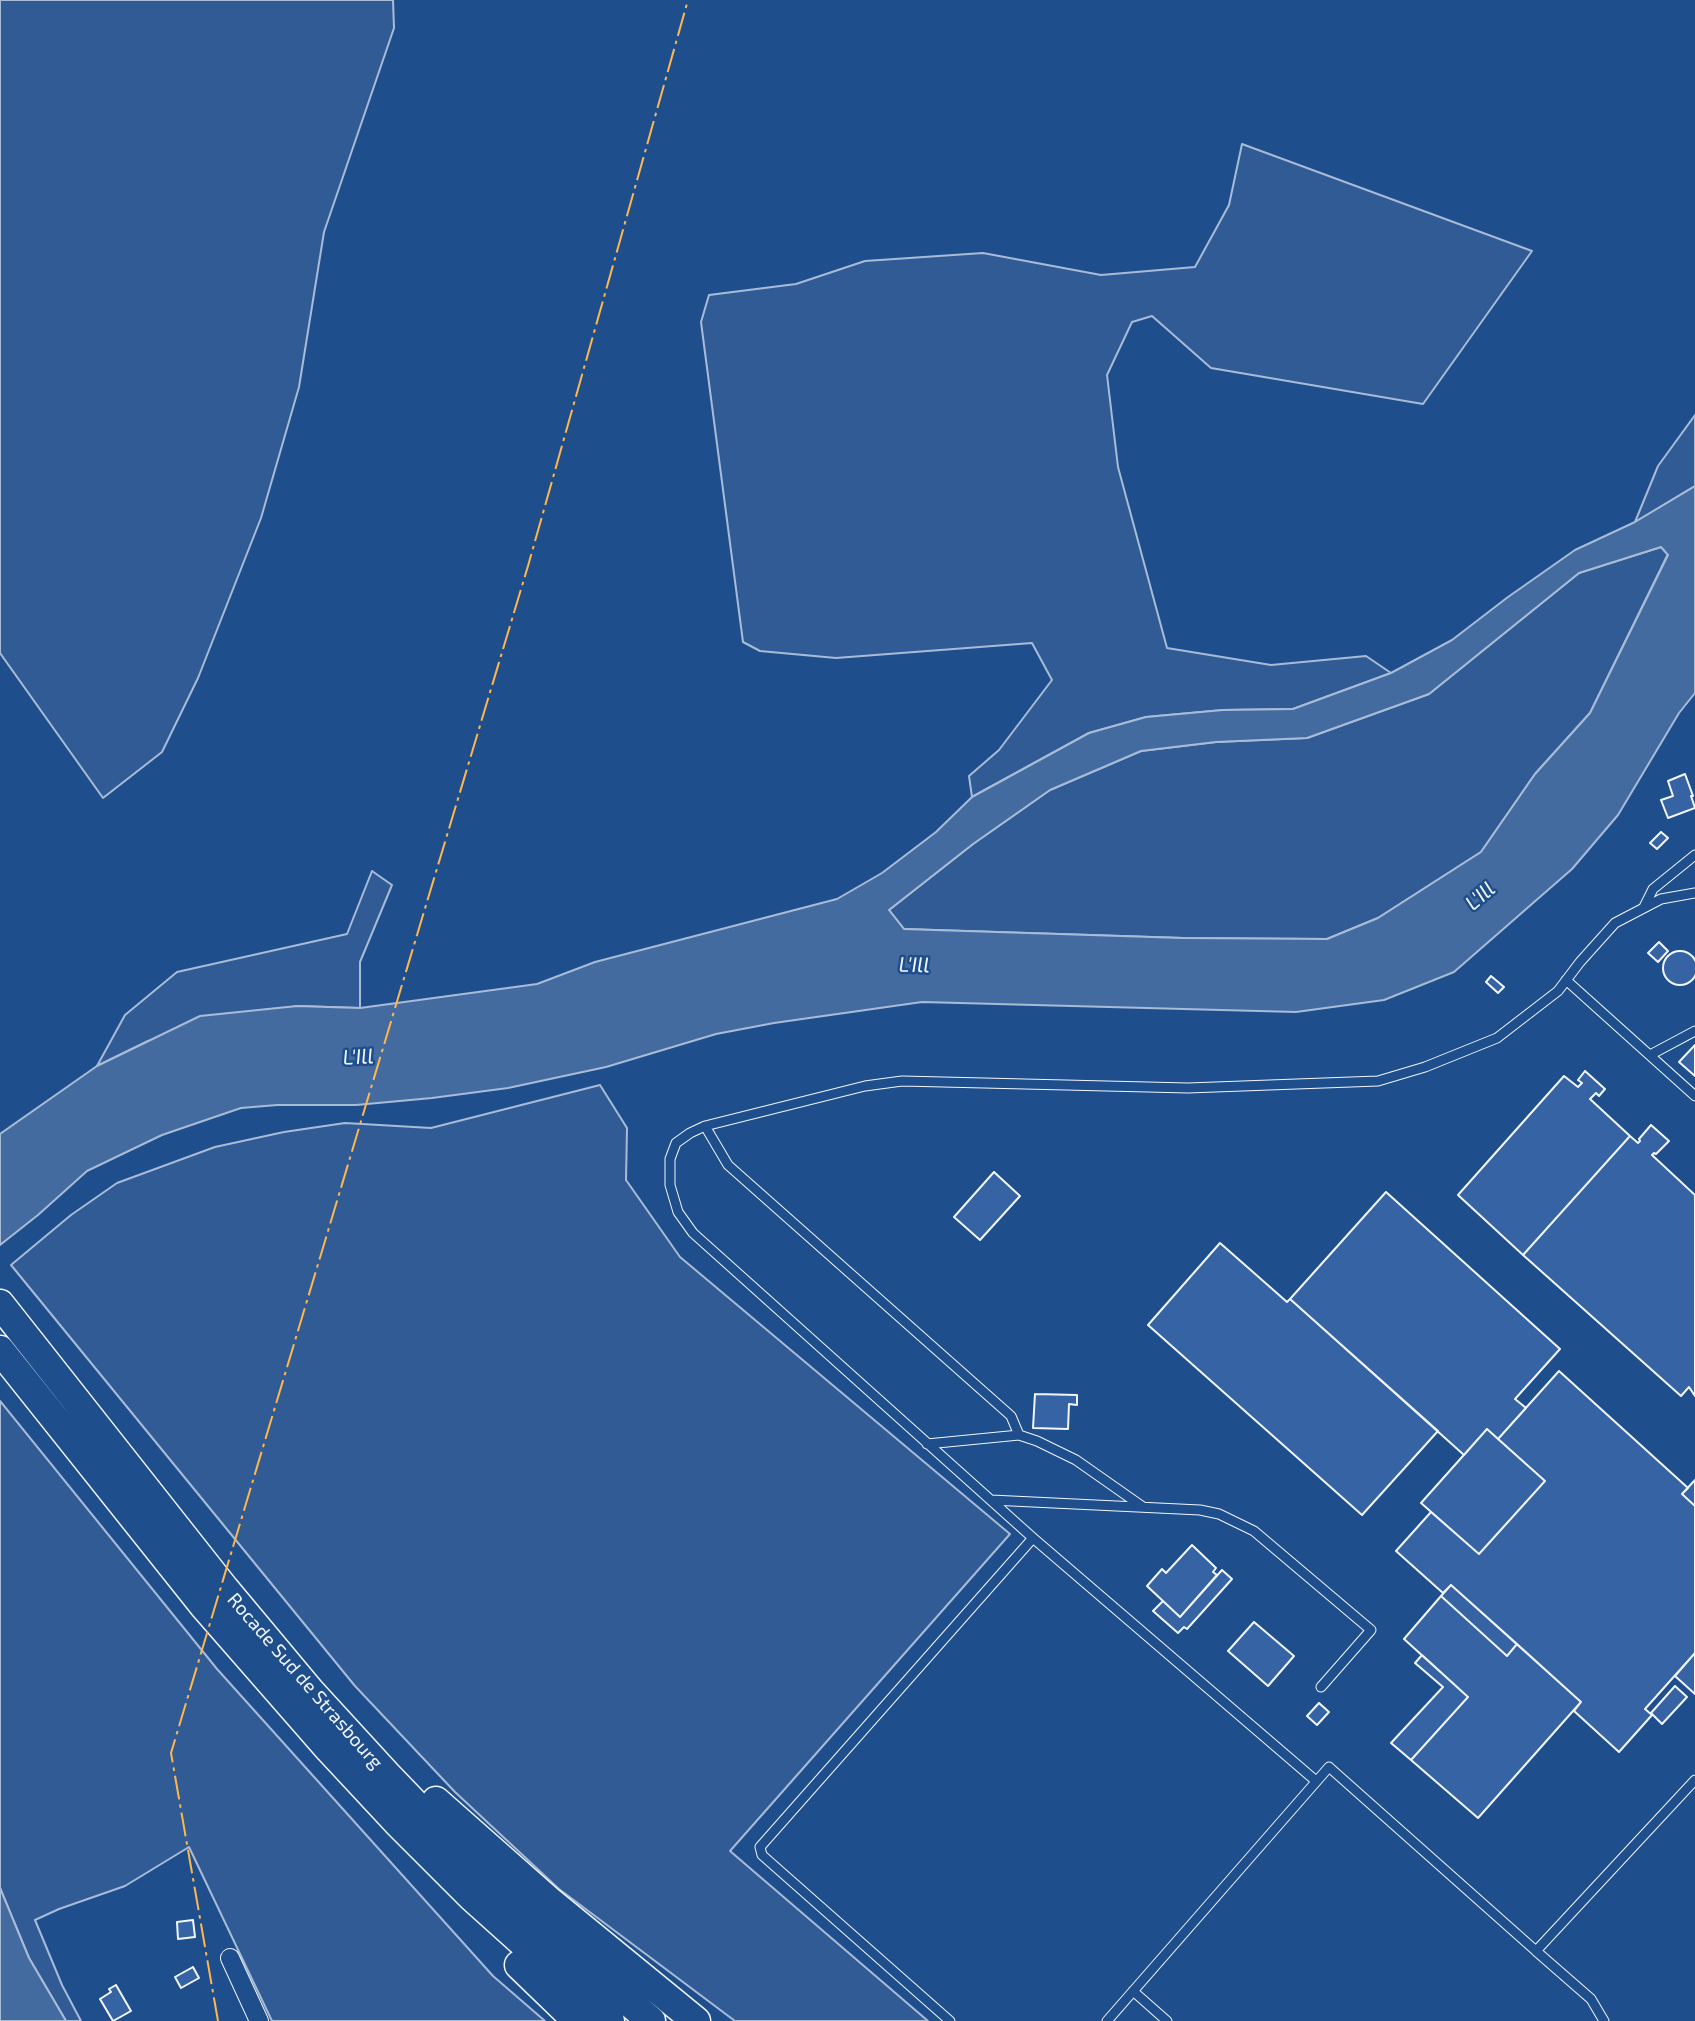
<!DOCTYPE html>
<style>
body{margin:0}
canvas{display:block;background:#1f4e8c}
</style>
<canvas width="1695" height="2021"></canvas>
<script>
const g = document.querySelector('canvas').getContext('2d');
g.lineJoin = 'round';
function fillPath(path, color) { g.fillStyle = color; g.fill(path, 'evenodd'); }
const shape = rows => new Path2D(rows.map(r => 'M' + r).join(''));
function trace(path, color, width, dash) { g.strokeStyle = color; g.lineWidth = width; g.lineCap = dash ? 'butt' : 'round'; g.setLineDash(dash || []); g.stroke(path); }
function write(font, color, halo, rows, align = 'center') {
  g.font = font + ' "Exo 2",sans-serif'; g.lineWidth = 5; g.setLineDash([]); g.textBaseline = 'middle'; g.strokeStyle = halo; g.fillStyle = color; for (const [text, x, y, turn = 0] of rows) {
    g.save(); g.translate(x, y); g.rotate((+turn || 0) * Math.PI / 180); g.textAlign = isNaN(turn) ? turn : align; if (halo) g.strokeText(text, 0, 0); g.fillText(text, 0, 0); g.restore();
  }
}
const green = shape([
 [0,0,393,0,394,28,324,232,299,387,261,518,198,678,162,752,103,798,0,653,0,0],
 [1242,144,1532,251,1423,404,1211,368,1152,316,1132,322,1107,375,1118,467,1167,648,1271,665,1366,656,1391,673,1293,709,1223,710,1146,717,1089,733,972,797,969,776,999,750,1052,680,1032,643,836,658,760,651,743,642,701,322,709,295,796,284,865,261,983,253,1101,275,1195,267,1229,205,1242,144],
 [1695,415,1695,486,1635,522,1658,466,1695,415],
 [1661,547,1668,554,1590,713,1535,774,1481,852,1378,918,1327,939,1183,938,904,929,889,910,973,844,1050,790,1141,751,1216,742,1307,738,1429,694,1579,573,1661,547],
 [372,871,392,885,360,962,360,1008,297,1006,148,1041,97,1066,125,1015,177,972,347,934,372,871],
 [600,1085,627,1128,626,1180,680,1257,1010,1534,730,1851,928,2021,735,2021,559,1889,455,1792,355,1686,11,1265,71,1215,117,1183,215,1147,284,1132,345,1123,431,1128,600,1085],
 [0,1401,217,1669,493,1976,545,2021,272,2021,189,1847,125,1886,59,1909,35,1920,62,1985,81,2021,66,2021,29,1958,0,1888,0,1401]
]);
fillPath(green, '#305b95');
trace(green, '#a8bbd7', 2);
const water = shape([
 [1695,486,1695,693,1679,713,1618,815,1572,869,1454,972,1384,1000,1296,1012,922,1002,774,1023,716,1034,606,1067,508,1088,432,1098,356,1105,277,1105,241,1108,162,1135,87,1171,38,1215,0,1245,0,1134,97,1066,200,1016,297,1006,360,1008,537,984,595,962,837,899,882,873,936,832,972,797,1089,733,1146,717,1223,710,1293,709,1391,673,1452,640,1508,597,1575,550,1635,522,1695,486],
 [1661,547,1668,555,1590,713,1535,774,1481,852,1378,918,1327,939,1183,938,904,929,889,910,973,844,1050,790,1141,751,1216,742,1307,738,1429,694,1579,573,1661,547],
 [0,1888,29,1958,66,2021,0,2021,0,1888]
]);
fillPath(water, '#446ba0');
trace(water, '#a8bbd7', 2);
const building = shape([
 [1685,774,1693,796,1691,796,1695,808,1668,818,1661,800,1673,796,1668,781,1685,774],
 [1661,832,1668,838,1657,849,1650,843,1661,832],
 [1659,942,1668,951,1658,962,1648,953,1659,942],
 '1663 968a17 17 0 1 1 34 0a17 17 0 1 1-34 0Z',
 [1491,976,1504,987,1498,993,1486,982,1491,976],
 [1695,1045,1695,1076,1679,1062,1695,1045],
 [1585,1071,1605,1089,1599,1096,1596,1093,1590,1099,1630,1136,1523,1255,1458,1195,1564,1076,1578,1087,1582,1083,1578,1080,1585,1071],
 [1651,1125,1669,1141,1656,1154,1654,1153,1652,1155,1695,1195,1695,1396,1689,1387,1681,1396,1523,1255,1630,1136,1638,1143,1640,1141,1639,1139,1651,1125],
 [994,1172,1020,1196,980,1240,954,1217,994,1172],
 [1386,1192,1560,1349,1515,1399,1526,1408,1498,1439,1487,1429,1464,1455,1290,1299,1386,1192],
 [1220,1243,1287,1302,1290,1299,1438,1431,1362,1515,1148,1325,1220,1243],
 [1559,1371,1688,1488,1682,1494,1695,1506,1695,1653,1645,1709,1652,1715,1619,1752,1574,1711,1581,1702,1451,1585,1443,1593,1396,1551,1431,1512,1479,1554,1545,1481,1498,1439,1559,1371],
 [1035,1394,1077,1395,1077,1405,1069,1404,1068,1429,1033,1428,1035,1394],
 [1487,1429,1545,1481,1479,1554,1421,1503,1487,1429],
 [1695,1480,1695,1506,1682,1494,1695,1480],
 [1192,1545,1216,1568,1213,1572,1217,1575,1180,1617,1147,1586,1162,1569,1166,1573,1192,1545],
 [1222,1570,1232,1579,1187,1629,1184,1627,1178,1633,1153,1611,1163,1601,1180,1617,1222,1570],
 [1451,1585,1517,1644,1507,1656,1441,1596,1451,1585],
 [1441,1596,1507,1656,1517,1644,1581,1702,1478,1818,1411,1760,1468,1697,1404,1639,1441,1596],
 [1254,1622,1294,1656,1268,1686,1228,1651,1254,1622],
 [1695,1653,1695,1694,1675,1676,1695,1653],
 [1422,1655,1468,1697,1411,1760,1391,1743,1443,1687,1415,1663,1422,1655],
 [1675,1686,1687,1697,1662,1724,1651,1713,1675,1686],
 [1319,1703,1329,1712,1317,1725,1307,1716,1319,1703],
 [193,1920,195,1937,178,1939,177,1922,193,1920],
 [193,1967,199,1978,181,1988,175,1977,193,1967],
 [116,1985,131,2011,113,2021,100,1999,111,1992,109,1989,116,1985]
]);
fillPath(building, '#3563a3');
trace(building, '#f2f6ff', 2);
const service = shape([
 [1644,907,1653,889,1695,855],
 [1566,980,1695,1096],
 [1650,1055,1695,1031],
 [705,1126,728,1165,1011,1416,1019,1435],
 [927,1444,1019,1435,1037,1441,1076,1460,1143,1507],
 [991,1500,1200,1510,1219,1514,1254,1531,1371,1630,1321,1687],
 [1316,1781,1033,1538,693,1233,678,1212,670,1185,670,1159,676,1143,690,1133,705,1126,865,1086,902,1081,1188,1088,1378,1081,1425,1067,1497,1038,1558,991,1580,962,1615,923,1661,899,1695,893],
 [1133,1991,1167,2021],
 [950,2021,762,1855,760,1847,1033,1538],
 [1107,2021,1329,1767,1536,1951],
 [1604,2021,1591,1999,1536,1951,1695,1780]
]);
const minor = shape([
 [230,1958,259,2021]
]);
const trunk = shape([
 [0,1304,224,1588,310,1691,387,1775,464,1855,546,1931,651,2021],
 [0,1350,204,1606,329,1749,397,1822,472,1897,610,2021],
 [436,1801,548,1900,696,2021],
 [519,1965,577,2021]
]);
trace(service, '#f2f6ff', 11);
trace(minor, '#f2f6ff', 20);
trace(trunk, '#f2f6ff', 31);
trace(service, '#1f4e8c', 9);
trace(minor, '#1f4e8c', 18);
trace(trunk, '#1f4e8c', 28);
trace(shape([
 [218,2021,171,1753,528,566,688,0]
]), '#ffb74d', 2, [24, 5, 3.5, 5]);
write('19px', '#f2f6ff', '#1f4e8c', [
 ["Rocade Sud de Strasbourg",305,1681,49]
]);
write('italic 21px', '#f2f6ff', '#1f4e8c', [
 ["L'Ill",1480,896,-41],
 ["L'Ill",914,965,1],
 ["L'Ill",358,1057,-3]
]);
</script>
